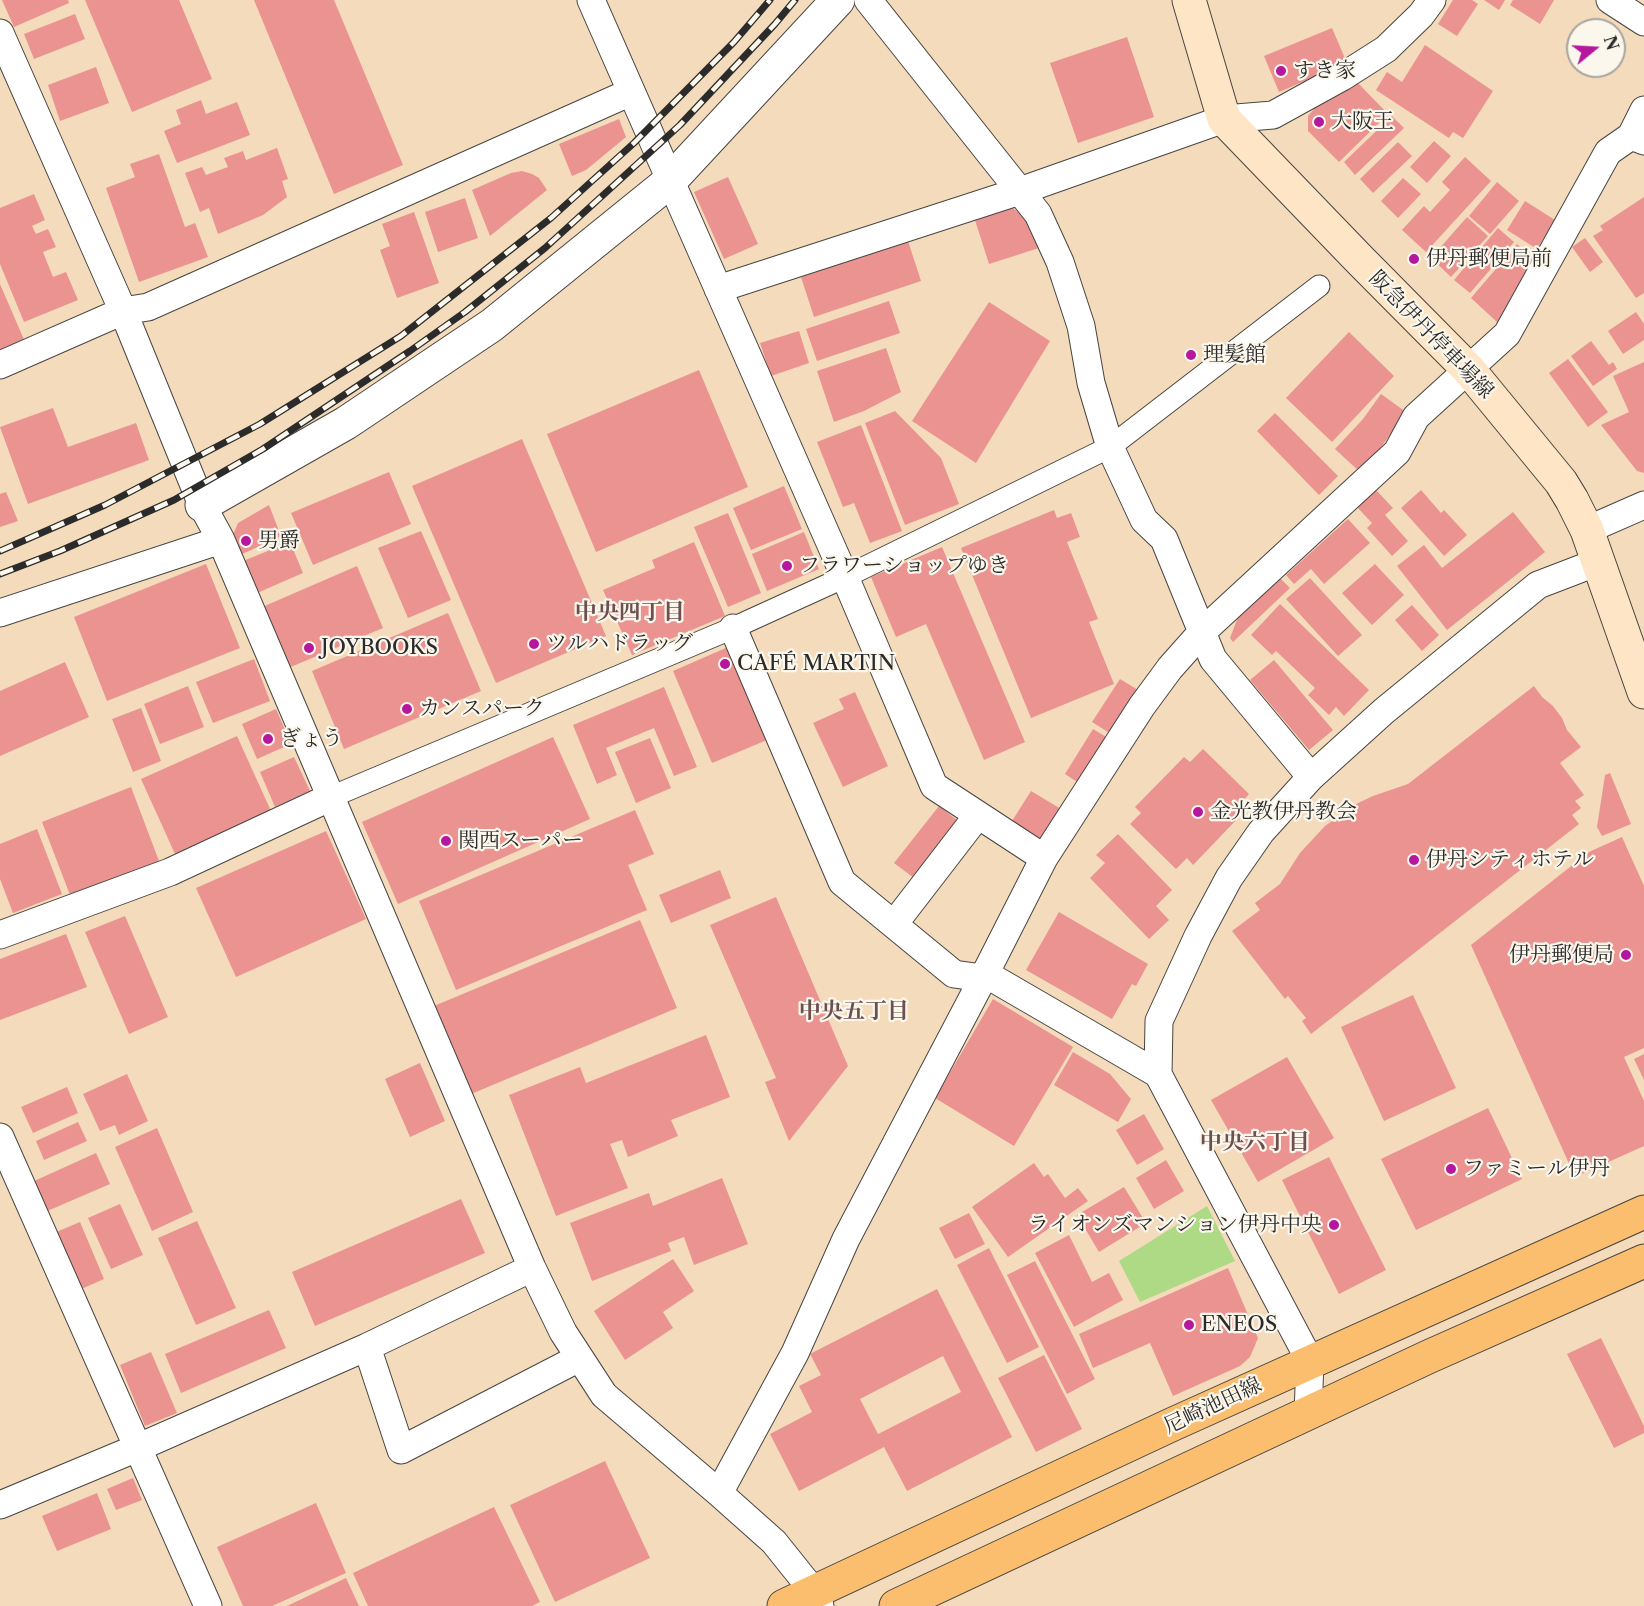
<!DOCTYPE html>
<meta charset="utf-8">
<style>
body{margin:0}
#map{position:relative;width:1644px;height:1606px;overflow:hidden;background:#f3dbbb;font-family:"Libre Caslon Text",serif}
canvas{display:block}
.north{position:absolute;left:1566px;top:18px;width:60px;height:60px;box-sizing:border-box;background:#fbf7ec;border:2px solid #a8a59f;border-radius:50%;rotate:72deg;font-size:16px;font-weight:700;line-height:24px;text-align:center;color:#2b2b2b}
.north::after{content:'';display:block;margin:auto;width:21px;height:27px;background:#b5179e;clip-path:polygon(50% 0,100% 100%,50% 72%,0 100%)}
</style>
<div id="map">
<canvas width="1644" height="1606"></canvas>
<div class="north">N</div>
</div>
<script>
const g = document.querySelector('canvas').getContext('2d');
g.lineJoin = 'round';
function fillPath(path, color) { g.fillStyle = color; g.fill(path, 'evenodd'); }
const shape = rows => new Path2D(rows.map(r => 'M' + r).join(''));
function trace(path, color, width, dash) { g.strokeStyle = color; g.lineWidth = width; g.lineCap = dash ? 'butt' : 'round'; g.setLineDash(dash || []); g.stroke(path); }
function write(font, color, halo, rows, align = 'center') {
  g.font = font + ' "Libre Caslon Text","Noto Serif JP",serif'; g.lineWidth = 4.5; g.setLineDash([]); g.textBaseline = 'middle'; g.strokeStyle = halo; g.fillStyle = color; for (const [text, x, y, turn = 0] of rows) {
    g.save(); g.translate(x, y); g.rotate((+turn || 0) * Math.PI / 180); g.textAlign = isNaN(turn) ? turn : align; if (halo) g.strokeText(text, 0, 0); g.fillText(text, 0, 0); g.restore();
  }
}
fillPath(shape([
 [1207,1206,1235,1261,1140,1302,1119,1261]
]), '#aed985');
fillPath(shape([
 [2,0,68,0,69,3,14,27],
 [85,0,179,0,212,79,132,112],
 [254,0,334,0,403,165,334,194],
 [1453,0,1472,0,1478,4,1457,36,1438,24],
 [1484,0,1505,0,1499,10],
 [1513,0,1554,0,1540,24,1510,5],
 [75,14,85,39,34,59,24,34],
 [1332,28,1347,63,1279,92,1264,56],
 [1127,37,1154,117,1078,143,1050,63],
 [1425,45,1493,91,1463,138,1453,132,1449,138,1376,90,1387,72,1402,82],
 [96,67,109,103,60,121,48,85],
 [1357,82,1388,114,1339,162,1308,131,1308,116,1319,103],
 [201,100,206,114,237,102,250,135,177,163,164,131,181,124,176,110],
 [1392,116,1404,128,1355,175,1344,162],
 [619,119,626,137,586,170,572,176,559,144],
 [1434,141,1451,156,1427,183,1410,167],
 [1398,142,1412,156,1373,193,1360,179],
 [277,148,288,179,282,181,287,197,263,215,218,234,209,208,200,212,185,173,202,167,206,175,228,167,224,158,243,151,246,160],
 [159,154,185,227,195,223,208,257,139,282,106,188,135,177,130,164],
 [1465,157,1491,181,1426,252,1402,230,1424,206,1430,212,1450,190,1442,182],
 [522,171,532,174,539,178,547,190,490,236,472,190,511,173],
 [728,177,758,244,724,259,694,192],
 [1403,178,1421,194,1398,218,1381,201],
 [1497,182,1519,201,1490,234,1469,216],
 [34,194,45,220,32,226,36,234,48,229,56,247,43,252,53,277,66,272,78,300,24,322,0,264,0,208],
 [1644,197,1644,293,1636,298,1593,236,1603,230,1600,226],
 [465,198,478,238,438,252,425,212],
 [1525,201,1555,220,1537,249,1507,230],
 [1013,208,1030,220,1039,248,989,264,975,220],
 [414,212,439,283,397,298,380,250,390,246,382,224],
 [1467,217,1488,236,1451,277,1431,258],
 [1498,228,1514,242,1470,293,1454,280],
 [1585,238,1603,262,1590,272,1572,247],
 [908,241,921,281,814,317,801,277],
 [1517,244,1536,261,1498,323,1471,298],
 [0,284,25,342,0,353],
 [889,301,900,333,817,361,806,329],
 [989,302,1050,341,976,463,912,421],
 [1636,312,1644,324,1644,340,1623,354,1608,331],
 [799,331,809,363,771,376,760,343],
 [1349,332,1394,376,1332,442,1286,398],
 [1591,341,1609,365,1613,362,1617,369,1593,386,1571,356],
 [886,348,901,392,864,411,834,422,817,371],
 [1568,359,1608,412,1588,427,1549,373],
 [1644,362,1644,473,1637,471,1601,425,1629,412,1613,376],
 [699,370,748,487,596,552,547,434],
 [1381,394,1406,412,1370,463,1361,473,1335,449,1363,419],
 [53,408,68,447,136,423,149,460,28,504,0,427],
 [895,411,941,458,959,504,905,525,865,423],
 [1275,413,1338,476,1319,495,1257,431],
 [861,425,902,531,870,543,854,503,843,507,817,442],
 [522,439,606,636,496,683,412,486],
 [389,472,411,524,313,565,291,513],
 [784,486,802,529,751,550,733,508],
 [1376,490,1393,508,1385,515,1408,541,1392,556,1367,528,1372,523,1357,507],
 [1421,490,1441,513,1444,510,1467,535,1444,556,1401,508],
 [6,492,18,521,0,527,0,494],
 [269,505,281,536,236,557,230,542,238,523],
 [1054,510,1057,518,1071,513,1080,537,1067,542,1098,619,1089,622,1114,684,1031,718,961,548],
 [1513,512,1545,552,1447,630,1397,566,1424,545,1442,568],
 [728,513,761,593,728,607,694,527],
 [1348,519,1370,543,1324,584,1311,569,1294,584,1286,575],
 [421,531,451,600,408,618,378,548],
 [804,532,819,569,767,591,752,554],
 [290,542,303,573,257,593,243,561],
 [694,542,725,616,632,655,603,590,655,568,652,560],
 [942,547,1025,742,984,760,926,624,896,637,871,577],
 [206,564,240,648,107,701,74,617],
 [1375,564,1404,595,1372,625,1342,593],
 [357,566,383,628,286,669,260,608],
 [1280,578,1290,588,1233,642,1230,638,1238,617],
 [1310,578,1362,635,1338,656,1286,599],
 [1280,604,1369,690,1344,716,1336,707,1329,715,1308,695,1315,688,1276,651,1272,655,1251,635],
 [1412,605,1439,635,1422,651,1395,620],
 [448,613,481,691,344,749,312,671],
 [728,647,767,740,712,763,673,671],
 [254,659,270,701,213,723,196,682],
 [1274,660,1333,730,1309,750,1250,680],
 [65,662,89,717,0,756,0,691],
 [1120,679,1138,690,1111,734,1092,722],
 [188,686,204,727,160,744,144,704],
 [1534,686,1542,697,1553,706,1562,718,1567,730,1581,747,1560,763,1584,795,1575,801,1581,808,1572,815,1579,824,1311,1034,1302,1021,1306,1018,1288,996,1285,999,1232,931,1260,910,1255,903,1280,884,1300,853,1325,826,1356,804,1373,796,1408,784],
 [664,687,697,767,674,776,654,728,606,748,617,775,597,784,573,725],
 [855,692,888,766,843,787,813,723,844,709,839,699],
 [141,708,161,761,133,772,112,719],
 [276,709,291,744,257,759,242,724],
 [1093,729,1108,738,1080,784,1065,774],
 [237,736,271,811,175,854,141,779],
 [553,737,590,819,398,904,362,822],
 [650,738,671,788,636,803,615,752],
 [1203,749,1249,794,1236,808,1242,814,1193,865,1187,858,1176,869,1130,824,1141,813,1135,807,1184,757,1190,762],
 [294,757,310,791,275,807,260,772],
 [1610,773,1631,824,1602,836,1597,827,1605,775],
 [131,787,159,861,70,895,42,822],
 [1031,791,1061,809,1042,839,1012,821],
 [939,806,958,821,914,878,894,863],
 [635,810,654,854,628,865,647,910,456,990,419,901],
 [37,829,62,894,13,913,0,879,0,844],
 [326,831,366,919,236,977,196,888],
 [1118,834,1172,890,1156,906,1169,920,1149,939,1090,878,1105,863,1096,855],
 [1622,837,1644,886,1644,1048,1624,1057,1644,1101,1644,1146,1575,1177,1471,945,1589,852],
 [720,870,731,898,671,923,659,895],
 [776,897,848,1066,789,1141,765,1082,776,1078,710,925],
 [1059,912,1148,964,1136,986,1132,984,1112,1019,1026,970],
 [125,916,168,1017,129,1034,85,932],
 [640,920,677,1008,471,1094,434,1006],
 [66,934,87,987,0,1020,0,959],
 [1413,995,1456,1088,1384,1121,1341,1027],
 [993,999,1073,1047,1014,1146,935,1098],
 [706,1035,730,1097,671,1120,678,1136,628,1157,622,1140,610,1144,628,1188,556,1216,509,1095,580,1067,586,1083],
 [1073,1052,1110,1074,1131,1099,1118,1122,1054,1085],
 [1644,1054,1644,1080,1634,1059],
 [1287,1057,1334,1138,1258,1182,1211,1100],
 [420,1063,445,1121,410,1137,385,1079],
 [127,1074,148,1121,119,1135,115,1125,100,1131,83,1094],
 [67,1087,78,1113,33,1133,21,1107],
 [1488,1108,1522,1179,1416,1230,1381,1159],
 [1144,1114,1164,1149,1137,1165,1116,1130],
 [78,1122,87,1141,44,1160,36,1141],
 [157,1128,193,1212,152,1231,115,1147],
 [96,1153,110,1184,45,1212,32,1182],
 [1329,1157,1386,1270,1339,1294,1282,1180],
 [1166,1160,1184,1191,1154,1209,1136,1178],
 [1034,1163,1044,1177,1048,1174,1065,1198,1078,1188,1088,1201,1008,1257,972,1207],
 [722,1178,748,1244,694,1265,684,1237,668,1243,671,1251,592,1281,570,1223,649,1193,653,1206],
 [1124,1187,1146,1223,1099,1252,1077,1215],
 [461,1199,485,1253,315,1326,292,1272],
 [120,1204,143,1255,111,1269,88,1218],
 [969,1213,985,1244,955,1259,939,1228],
 [197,1221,236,1308,196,1325,158,1238],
 [80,1222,104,1279,79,1290,54,1233],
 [1069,1235,1092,1282,1109,1273,1123,1300,1074,1327,1035,1253],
 [989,1248,1039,1347,1007,1363,957,1265],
 [673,1259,694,1291,663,1312,673,1328,625,1360,594,1311],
 [1035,1261,1095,1379,1067,1394,1007,1275],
 [1228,1268,1258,1338,1250,1357,1240,1366,1173,1396,1150,1343,1093,1368,1079,1334],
 [937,1289,1012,1437,907,1491,884,1447,799,1491,770,1434,812,1412,799,1386,821,1375,810,1354],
 [943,1356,961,1392,878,1434,860,1399],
 [269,1310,286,1348,181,1393,165,1354],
 [1601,1338,1644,1426,1644,1433,1614,1448,1567,1354],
 [151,1352,177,1413,145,1426,120,1365],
 [1044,1355,1082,1429,1036,1452,998,1378],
 [605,1461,650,1558,555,1602,510,1505],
 [133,1478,142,1500,116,1510,107,1489],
 [97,1493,111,1529,57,1551,42,1516],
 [316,1503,346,1573,272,1606,243,1606,217,1547],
 [494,1507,540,1602,532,1606,368,1606,353,1573],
 [346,1578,359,1606,287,1606]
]), '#eb9391');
const pedestrian = shape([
 [331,797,733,628,845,577,1110,447,1319,286]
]);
const minor = shape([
 [591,0,845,577,934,786,1044,858],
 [868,0,1038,214,1060,262,1081,326,1091,383,1110,447,1144,520,1164,539,1213,659,1311,777],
 [1610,0,1644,22],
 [0,33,123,311,202,505,221,540,532,1268,563,1332,604,1395,719,1493,774,1542,814,1592,820,1606],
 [1644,110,1631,136,1644,141],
 [718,289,1020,191,1224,119,1273,115,1342,77,1386,49,1421,15,1432,0],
 [0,365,123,311,148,307,631,92],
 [1587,530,1644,505],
 [0,613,221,540],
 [733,628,842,882,954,974,996,980,1158,1074,1310,1361,1308,1414],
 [894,924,978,815],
 [0,935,170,872,331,797],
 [1158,1074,1159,1021,1198,936,1229,878,1261,832,1311,777,1384,711,1538,585,1598,562],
 [0,1137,208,1606],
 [367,1347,401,1450,579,1358],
 [719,1493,795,1353,846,1239,983,978,1044,858,1142,706,1170,668,1202,632,1397,452,1416,417,1507,334,1608,152,1631,136],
 [0,1505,137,1448,367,1347,532,1268]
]);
const tertiary = shape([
 [202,505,346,423,492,325,670,181,838,0]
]);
const secondary = shape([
 [1189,0,1224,119,1359,259,1469,370,1561,482,1572,500,1587,530,1644,692]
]);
const primary = shape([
 [784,1606,1171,1425,1644,1212],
 [896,1606,1428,1357,1644,1261]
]);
trace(pedestrian, '#494541', 23);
trace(minor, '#494541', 29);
trace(tertiary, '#494541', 35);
trace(secondary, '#494541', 35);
trace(primary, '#494541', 35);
trace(pedestrian, '#fff', 21);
trace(minor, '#fff', 27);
trace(tertiary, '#fff', 33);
trace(secondary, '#fde5c5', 33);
trace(primary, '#fabe6e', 33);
const rail = shape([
 [0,551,105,505,260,424,401,336,551,218,634,143,734,42,770,0],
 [0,574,60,551,174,500,263,449,410,351,465,312,545,248,680,125,775,24,795,0]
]);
trace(rail, '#2b2b2b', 7);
trace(rail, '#fbf7ec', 4.5, [14]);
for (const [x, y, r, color] of [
 [1281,71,6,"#b5179e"],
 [1319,122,6,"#b5179e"],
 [1414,259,6,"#b5179e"],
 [1191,355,6,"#b5179e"],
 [246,541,6,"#b5179e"],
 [787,566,6,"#b5179e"],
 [534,644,6,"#b5179e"],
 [309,648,6,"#b5179e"],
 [725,664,6,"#b5179e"],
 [407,709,6,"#b5179e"],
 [268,739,6,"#b5179e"],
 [1198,812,6,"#b5179e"],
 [446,841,6,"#b5179e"],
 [1414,860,6,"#b5179e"],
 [1626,955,6,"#b5179e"],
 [1451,1169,6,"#b5179e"],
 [1334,1225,6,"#b5179e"],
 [1189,1325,6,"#b5179e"]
]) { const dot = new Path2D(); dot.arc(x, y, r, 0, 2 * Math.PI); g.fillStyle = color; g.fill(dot); trace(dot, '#fbf7ec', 2); }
write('21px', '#2b2b2b', '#fbf7ec', [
 ["すき家",1293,71],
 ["大阪王",1331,122],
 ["伊丹郵便局前",1426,259],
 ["理髪館",1203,355],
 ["男爵",258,541],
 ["フラワーショップゆき",799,566],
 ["ツルハドラッグ",546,644],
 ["JOYBOOKS",321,648],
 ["CAFÉ MARTIN",737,664],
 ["カンスパーク",419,709],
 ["ぎょう",280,739],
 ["金光教伊丹教会",1210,812],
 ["関西スーパー",458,841],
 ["伊丹シティホテル",1426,860],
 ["伊丹郵便局",1614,955,"right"],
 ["ファミール伊丹",1463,1169],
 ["ライオンズマンション伊丹中央",1322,1225,"right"],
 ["ENEOS",1201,1325]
], 'left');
write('21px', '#2b2b2b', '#fbf7ec', [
 ["阪急伊丹停車場線",1431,335,46],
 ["尼崎池田線",1213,1406,-25]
]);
write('bold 22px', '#6e4f4f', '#fbf7ec', [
 ["中央四丁目",630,613],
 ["中央五丁目",854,1012],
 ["中央六丁目",1255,1143]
]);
</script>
